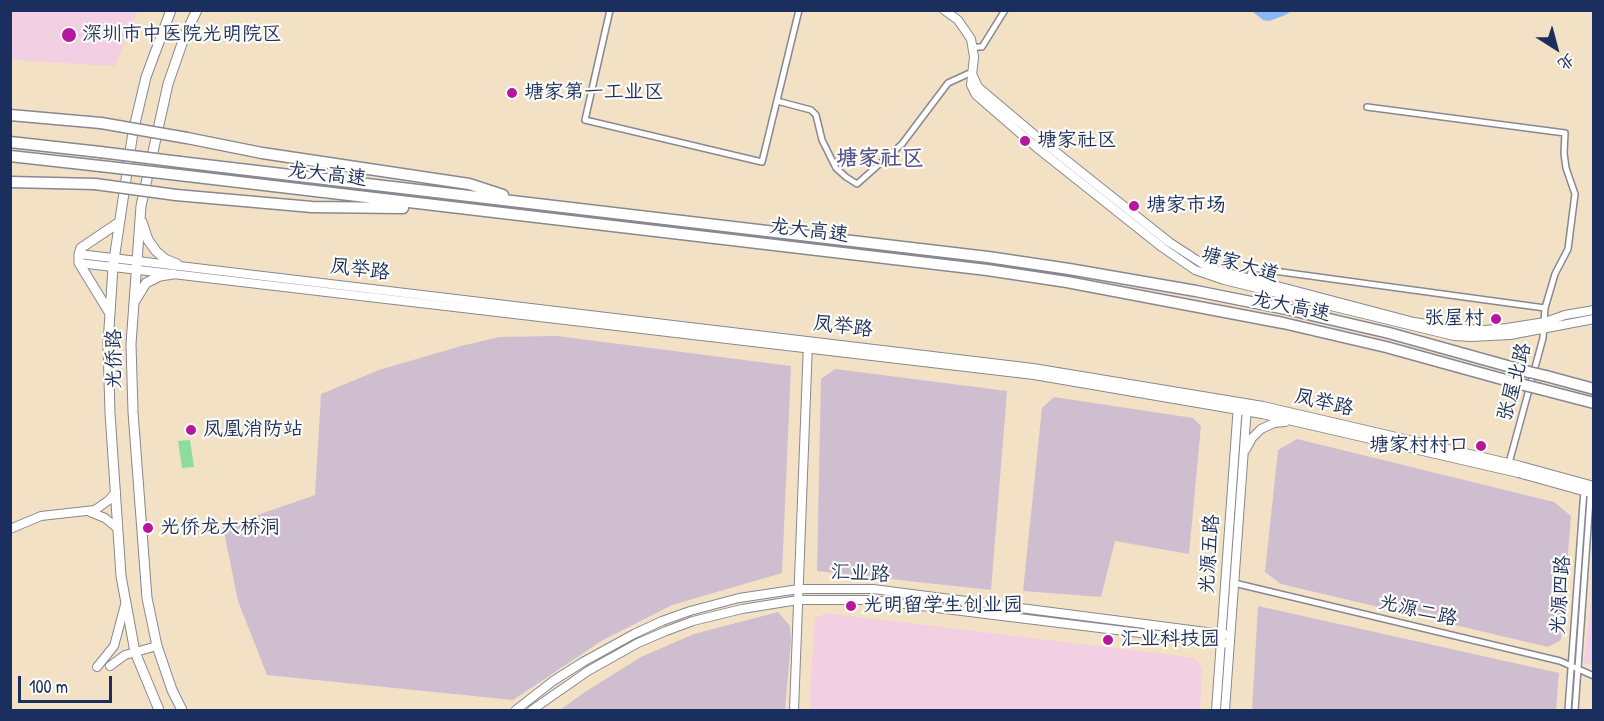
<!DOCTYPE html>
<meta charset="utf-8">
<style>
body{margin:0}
#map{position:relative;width:1604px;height:721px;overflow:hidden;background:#f3e1c5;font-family:"Patrick Hand","LXGW WenKai TC",sans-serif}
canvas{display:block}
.frame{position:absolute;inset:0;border:12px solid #1b2f5e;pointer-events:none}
.north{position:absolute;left:1526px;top:18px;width:60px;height:60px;-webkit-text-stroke:4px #fdfcf7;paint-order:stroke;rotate:144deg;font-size:16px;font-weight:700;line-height:24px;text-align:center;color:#1b2f5e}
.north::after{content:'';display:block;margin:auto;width:21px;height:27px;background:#1b2f5e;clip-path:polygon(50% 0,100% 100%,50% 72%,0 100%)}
.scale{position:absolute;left:18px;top:676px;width:94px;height:27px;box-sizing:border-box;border:3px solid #1b2f5e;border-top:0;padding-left:8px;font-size:18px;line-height:21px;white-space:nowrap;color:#1b2f5e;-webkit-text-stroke:4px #fdfcf7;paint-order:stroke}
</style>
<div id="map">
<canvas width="1604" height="721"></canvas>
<div class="frame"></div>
<div class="north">北</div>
<div class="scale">100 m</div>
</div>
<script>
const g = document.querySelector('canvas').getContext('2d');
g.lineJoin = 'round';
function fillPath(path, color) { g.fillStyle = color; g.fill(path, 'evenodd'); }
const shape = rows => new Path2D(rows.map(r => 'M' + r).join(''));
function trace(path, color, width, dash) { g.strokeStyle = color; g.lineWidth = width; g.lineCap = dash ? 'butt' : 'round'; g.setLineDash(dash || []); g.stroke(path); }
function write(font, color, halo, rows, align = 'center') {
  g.font = font + ' "Patrick Hand","LXGW WenKai TC",sans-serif'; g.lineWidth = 4.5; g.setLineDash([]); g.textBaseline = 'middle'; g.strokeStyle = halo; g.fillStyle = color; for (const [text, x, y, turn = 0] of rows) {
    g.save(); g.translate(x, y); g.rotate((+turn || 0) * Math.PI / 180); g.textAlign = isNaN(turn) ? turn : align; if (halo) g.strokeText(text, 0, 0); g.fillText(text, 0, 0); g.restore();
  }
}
fillPath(shape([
 [10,11,138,11,115,66,11,60],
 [1593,551,1594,665,1593,665,1584,663,1591,599],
 [826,613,1195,658,1202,669,1200,710,811,710,810,694,815,618]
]), '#f2cfe2');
fillPath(shape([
 [557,336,791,366,782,573,672,605,603,640,513,700,267,675,238,601,223,527,315,495,321,394,379,370,461,346,499,337],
 [835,369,1007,391,991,590,817,571,821,379],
 [1054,397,1193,418,1201,426,1189,554,1115,541,1101,597,1023,591,1042,408],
 [1297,439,1554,502,1571,516,1561,640,1548,647,1281,584,1265,572,1278,450],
 [1258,606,1559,673,1556,710,1252,710],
 [778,612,790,626,791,640,785,710,560,710,585,692,641,657,694,634]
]), '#cfbdd0');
fillPath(shape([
 [190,440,194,467,182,468,178,441]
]), '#8cdd9d');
fillPath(shape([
 [1252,11,1292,11,1283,16,1269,21,1263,20]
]), '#89baf5');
const street = shape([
 [610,10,585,120,762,162,799,10],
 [974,47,982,47,1005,10],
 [777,101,811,110,816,115,822,140,836,168,846,177,857,184,902,144,948,83,972,72],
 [1249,279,1252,268,1545,308,1555,274,1568,249,1575,194,1566,168,1564,153,1565,133,1367,107],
 [1509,463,1543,338,1545,308],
 [1234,583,1560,661,1594,676],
 [1568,710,1584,490],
 [1575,710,1591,485]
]);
const secondary = shape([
 [944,10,958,20,971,39,974,57,971,85,976,95,1036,147,1163,248,1195,270,1224,280,1454,336,1471,337,1510,335,1594,319],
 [973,76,978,87,1042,141,1169,242,1209,268,1414,322,1452,328,1484,330,1507,328,1545,322,1565,315,1594,310],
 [79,254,1033,368,1263,406,1521,466,1594,486],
 [79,263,1034,375,1262,414,1518,473,1594,494],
 [1246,449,1252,438,1261,429,1274,423,1285,422],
 [90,512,105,518,117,528],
 [10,529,41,516,95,510,109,500,116,492],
 [110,666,125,655,157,646],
 [97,667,114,646,125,605],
 [516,710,553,681,583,662,634,634,662,621,690,611,739,598,799,589,873,589,1230,635],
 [532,710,588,671,638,643,666,631,693,621,742,609,798,600,872,600,1230,644],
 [794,710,808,343],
 [1216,710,1238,405],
 [1225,710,1247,407]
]);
const primary = shape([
 [142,222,148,240,156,251,165,259,177,264],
 [135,301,146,283,160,276,173,274],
 [109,312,79,263,79,254,81,248,118,223],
 [159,710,135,652,121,576,110,413,108,344,113,267,133,132,146,77,171,10],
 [182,710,172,690,157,646,147,598,133,412,131,344,141,206,168,84,185,35,197,10]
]);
const highway = shape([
 [10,115,101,123],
 [187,138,262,153,469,184,503,195],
 [10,142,100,152],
 [10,156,100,166],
 [180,162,988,257,1069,269,1196,291,1286,309,1389,333,1529,372],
 [179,175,987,270,1067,282,1283,323,1386,347,1520,384],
 [10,182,95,184],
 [176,195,312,207,403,208],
 [1546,376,1594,389],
 [1540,389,1594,403]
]);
trace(street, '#878892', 8);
trace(secondary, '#878892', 10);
trace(primary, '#878892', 11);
trace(highway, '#878892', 13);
trace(street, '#fff', 5);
trace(secondary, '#fff', 8);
trace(primary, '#fff', 9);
trace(highway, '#fff', 10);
const highwayBridge = shape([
 [101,123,187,138],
 [100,152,180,162],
 [100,166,179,175],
 [95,184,176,195],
 [1529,372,1546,376],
 [1520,384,1540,389]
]);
trace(highwayBridge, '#878892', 13, []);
trace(highwayBridge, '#fff', 10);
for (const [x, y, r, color] of [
 [69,35,8,"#b5179e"],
 [512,93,6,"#b5179e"],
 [1025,141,6,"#b5179e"],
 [1134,206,6,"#b5179e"],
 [1496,319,6,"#b5179e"],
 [191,430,6,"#b5179e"],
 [1481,446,6,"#b5179e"],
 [148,528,6,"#b5179e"],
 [851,606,6,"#b5179e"],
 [1108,640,6,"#b5179e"]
]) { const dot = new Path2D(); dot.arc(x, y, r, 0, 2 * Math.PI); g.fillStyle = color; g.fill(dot); trace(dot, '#fdfcf7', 2); }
write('20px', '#1b2f5e', '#fdfcf7', [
 ["深圳市中医院光明院区",82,35],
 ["塘家第一工业区",524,93],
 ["塘家社区",1037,141],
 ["塘家市场",1146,206],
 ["张屋村",1484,319,"right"],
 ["凤凰消防站",203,430],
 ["塘家村村口",1469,446,"right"],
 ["光侨龙大桥洞",160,528],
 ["光明留学生创业园",863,606],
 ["汇业科技园",1120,640]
], 'left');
write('20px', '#1b2f5e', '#fdfcf7', [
 ["龙大高速",327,175,7],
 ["龙大高速",809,231,7],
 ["塘家大道",1240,265,16],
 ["凤举路",360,270,7],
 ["龙大高速",1291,307,12],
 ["凤举路",843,327,7],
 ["光侨路",115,359,-90],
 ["张屋北路",1515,382,-75],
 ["凤举路",1324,403,13],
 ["光源五路",1210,554,-86],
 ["汇业路",860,574,3],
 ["光源四路",1561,595,-86],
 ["光源二路",1418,611,13]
]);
write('bold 22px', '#535489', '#fdfcf7', [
 ["塘家社区",880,159]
]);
</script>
